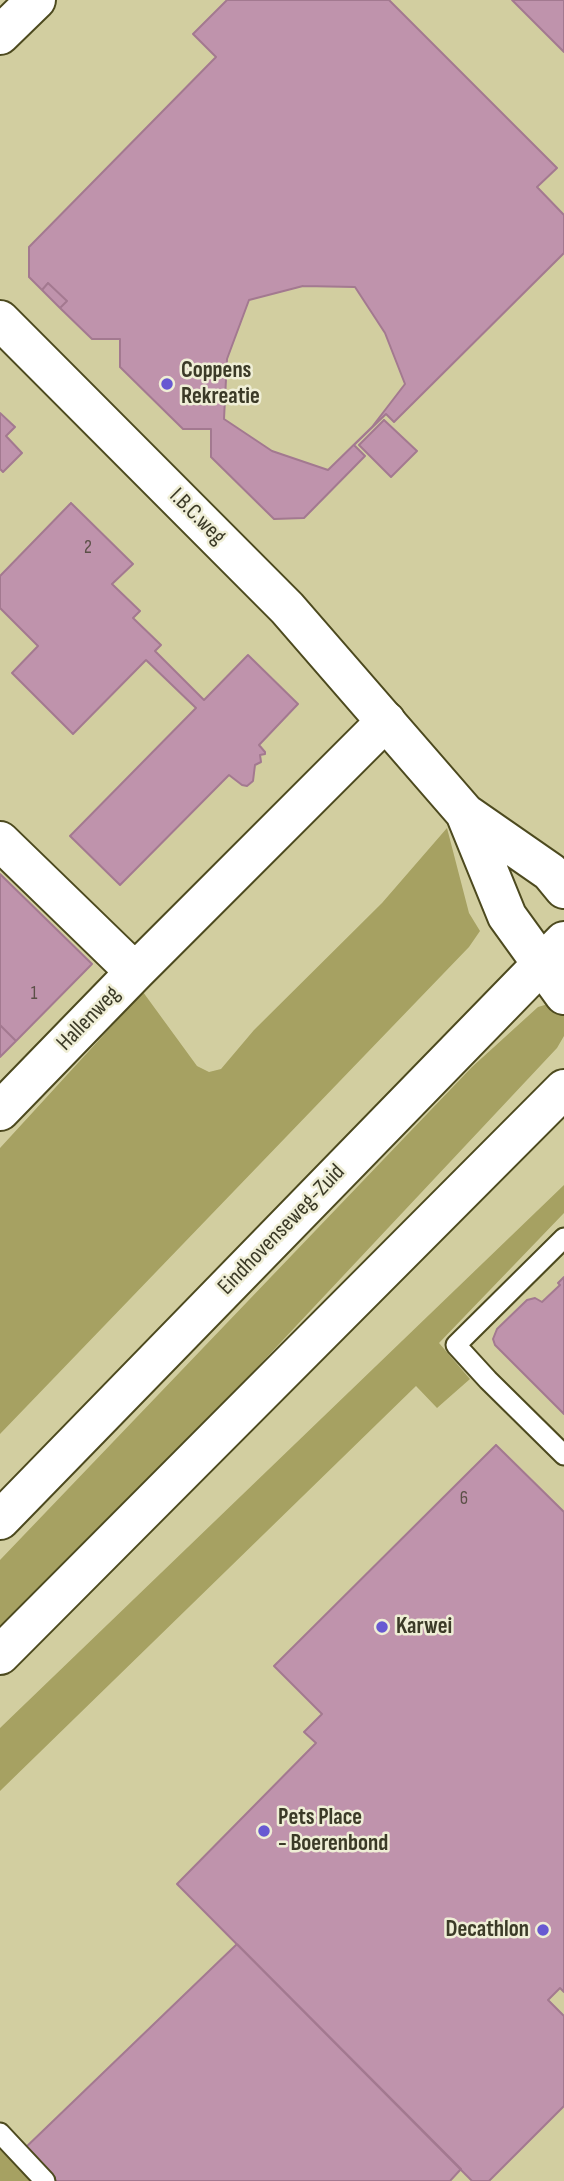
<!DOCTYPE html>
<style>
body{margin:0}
canvas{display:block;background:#d2cea0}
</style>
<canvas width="564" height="2181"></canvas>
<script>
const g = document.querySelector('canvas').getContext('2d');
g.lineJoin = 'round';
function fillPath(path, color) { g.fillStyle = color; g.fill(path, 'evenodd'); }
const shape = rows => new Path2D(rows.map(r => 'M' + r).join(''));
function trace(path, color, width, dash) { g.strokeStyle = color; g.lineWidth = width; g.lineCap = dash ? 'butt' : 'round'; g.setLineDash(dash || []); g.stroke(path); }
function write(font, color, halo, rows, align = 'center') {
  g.font = font + ' "Sofia Sans Condensed",sans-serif'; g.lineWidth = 5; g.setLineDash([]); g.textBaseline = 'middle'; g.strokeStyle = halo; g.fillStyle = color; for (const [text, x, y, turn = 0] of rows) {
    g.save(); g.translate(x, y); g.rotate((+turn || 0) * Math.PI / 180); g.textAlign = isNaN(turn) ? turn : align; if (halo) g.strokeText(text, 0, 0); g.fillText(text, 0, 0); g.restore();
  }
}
fillPath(shape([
 [447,828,469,913,480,931,469,947,0,1434,0,1148,143,992,197,1066,209,1072,221,1069,254,1030,382,903],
 [548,1004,564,1008,564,1036,557,1048,221,1406,0,1633,0,1560,472,1067,538,1007],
 [564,1185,564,1213,439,1343,470,1379,437,1408,416,1386,0,1791,0,1728],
 [0,2148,13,2161,32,2181,0,2181]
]), '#a6a162');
const building = shape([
 [227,0,389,0,557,168,537,187,564,215,564,253,394,422,386,414,354,445,365,456,304,518,274,519,211,457,211,429,183,429,120,367,120,339,92,339,60,308,67,301,48,283,42,290,29,277,29,247,216,57,193,34,227,0],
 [512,0,564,0,564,52,512,0],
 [48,283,67,301,60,308,42,290,48,283],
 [303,286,355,287,385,333,405,384,372,427,328,470,272,451,224,419,227,359,249,300,303,286],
 [0,413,15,427,6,436,22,453,3,472,0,469,0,413],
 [384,420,417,451,391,477,359,445,384,420],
 [71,503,133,564,112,584,140,611,133,618,161,645,155,651,204,700,248,655,298,704,259,745,265,752,265,754,260,755,261,762,255,765,253,781,247,786,242,785,229,775,120,885,70,836,196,708,146,660,73,734,12,673,38,646,0,608,0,576,71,503],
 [0,874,92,964,16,1041,0,1025,0,874],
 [0,1025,16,1041,0,1057,0,1025],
 [564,1277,564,1414,495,1345,493,1339,497,1329,527,1300,535,1298,542,1302,560,1285,558,1283,564,1277],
 [496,1445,564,1512,564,1992,560,1988,548,2000,564,2016,564,2106,489,2181,472,2181,177,1884,316,1743,304,1732,322,1714,274,1666,496,1445],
 [237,1944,461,2169,450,2181,54,2181,23,2150,237,1944]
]);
fillPath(building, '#bf93ac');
trace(building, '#a37990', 2);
const service = shape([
 [564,1238,456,1345,488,1380,564,1455],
 [0,2133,45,2181]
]);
const minor = shape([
 [0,35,36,0],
 [0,841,135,972],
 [0,1111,135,972,386,721]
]);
const tertiary = shape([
 [0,320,287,608,465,813,550,872,564,889],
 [465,813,507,916,564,995]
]);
const primary = shape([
 [0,1520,564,941],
 [0,1655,564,1089]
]);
trace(service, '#4d4a1f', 23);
trace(minor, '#4d4a1f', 42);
trace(tertiary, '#4d4a1f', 42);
trace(primary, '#4d4a1f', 42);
trace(service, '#fff', 19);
trace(minor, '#fff', 38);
trace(tertiary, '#fff', 38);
trace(primary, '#fff', 38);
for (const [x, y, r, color] of [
 [167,384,7,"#6759d2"],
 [382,1627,7,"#6759d2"],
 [264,1831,7,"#6759d2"],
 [543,1930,7,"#6759d2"]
]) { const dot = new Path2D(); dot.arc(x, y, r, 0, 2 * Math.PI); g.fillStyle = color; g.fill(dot); trace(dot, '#efeed6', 2.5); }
write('19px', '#5c5048', null, [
 ["2",88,548],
 ["1",34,994],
 ["6",464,1499]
]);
write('bold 23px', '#3b3a27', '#efeed6', [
 ["Coppens",181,371],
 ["Rekreatie",181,397],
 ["Karwei",396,1627],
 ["Pets Place",278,1818],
 ["- Boerenbond",278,1844],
 ["Decathlon",529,1930,"right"]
], 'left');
write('23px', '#3b3a27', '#efeed6', [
 ["I.B.C.weg",197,517,45],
 ["Hallenweg",89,1019,-46],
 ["Eindhovenseweg-Zuid",282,1230,-46]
]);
</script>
